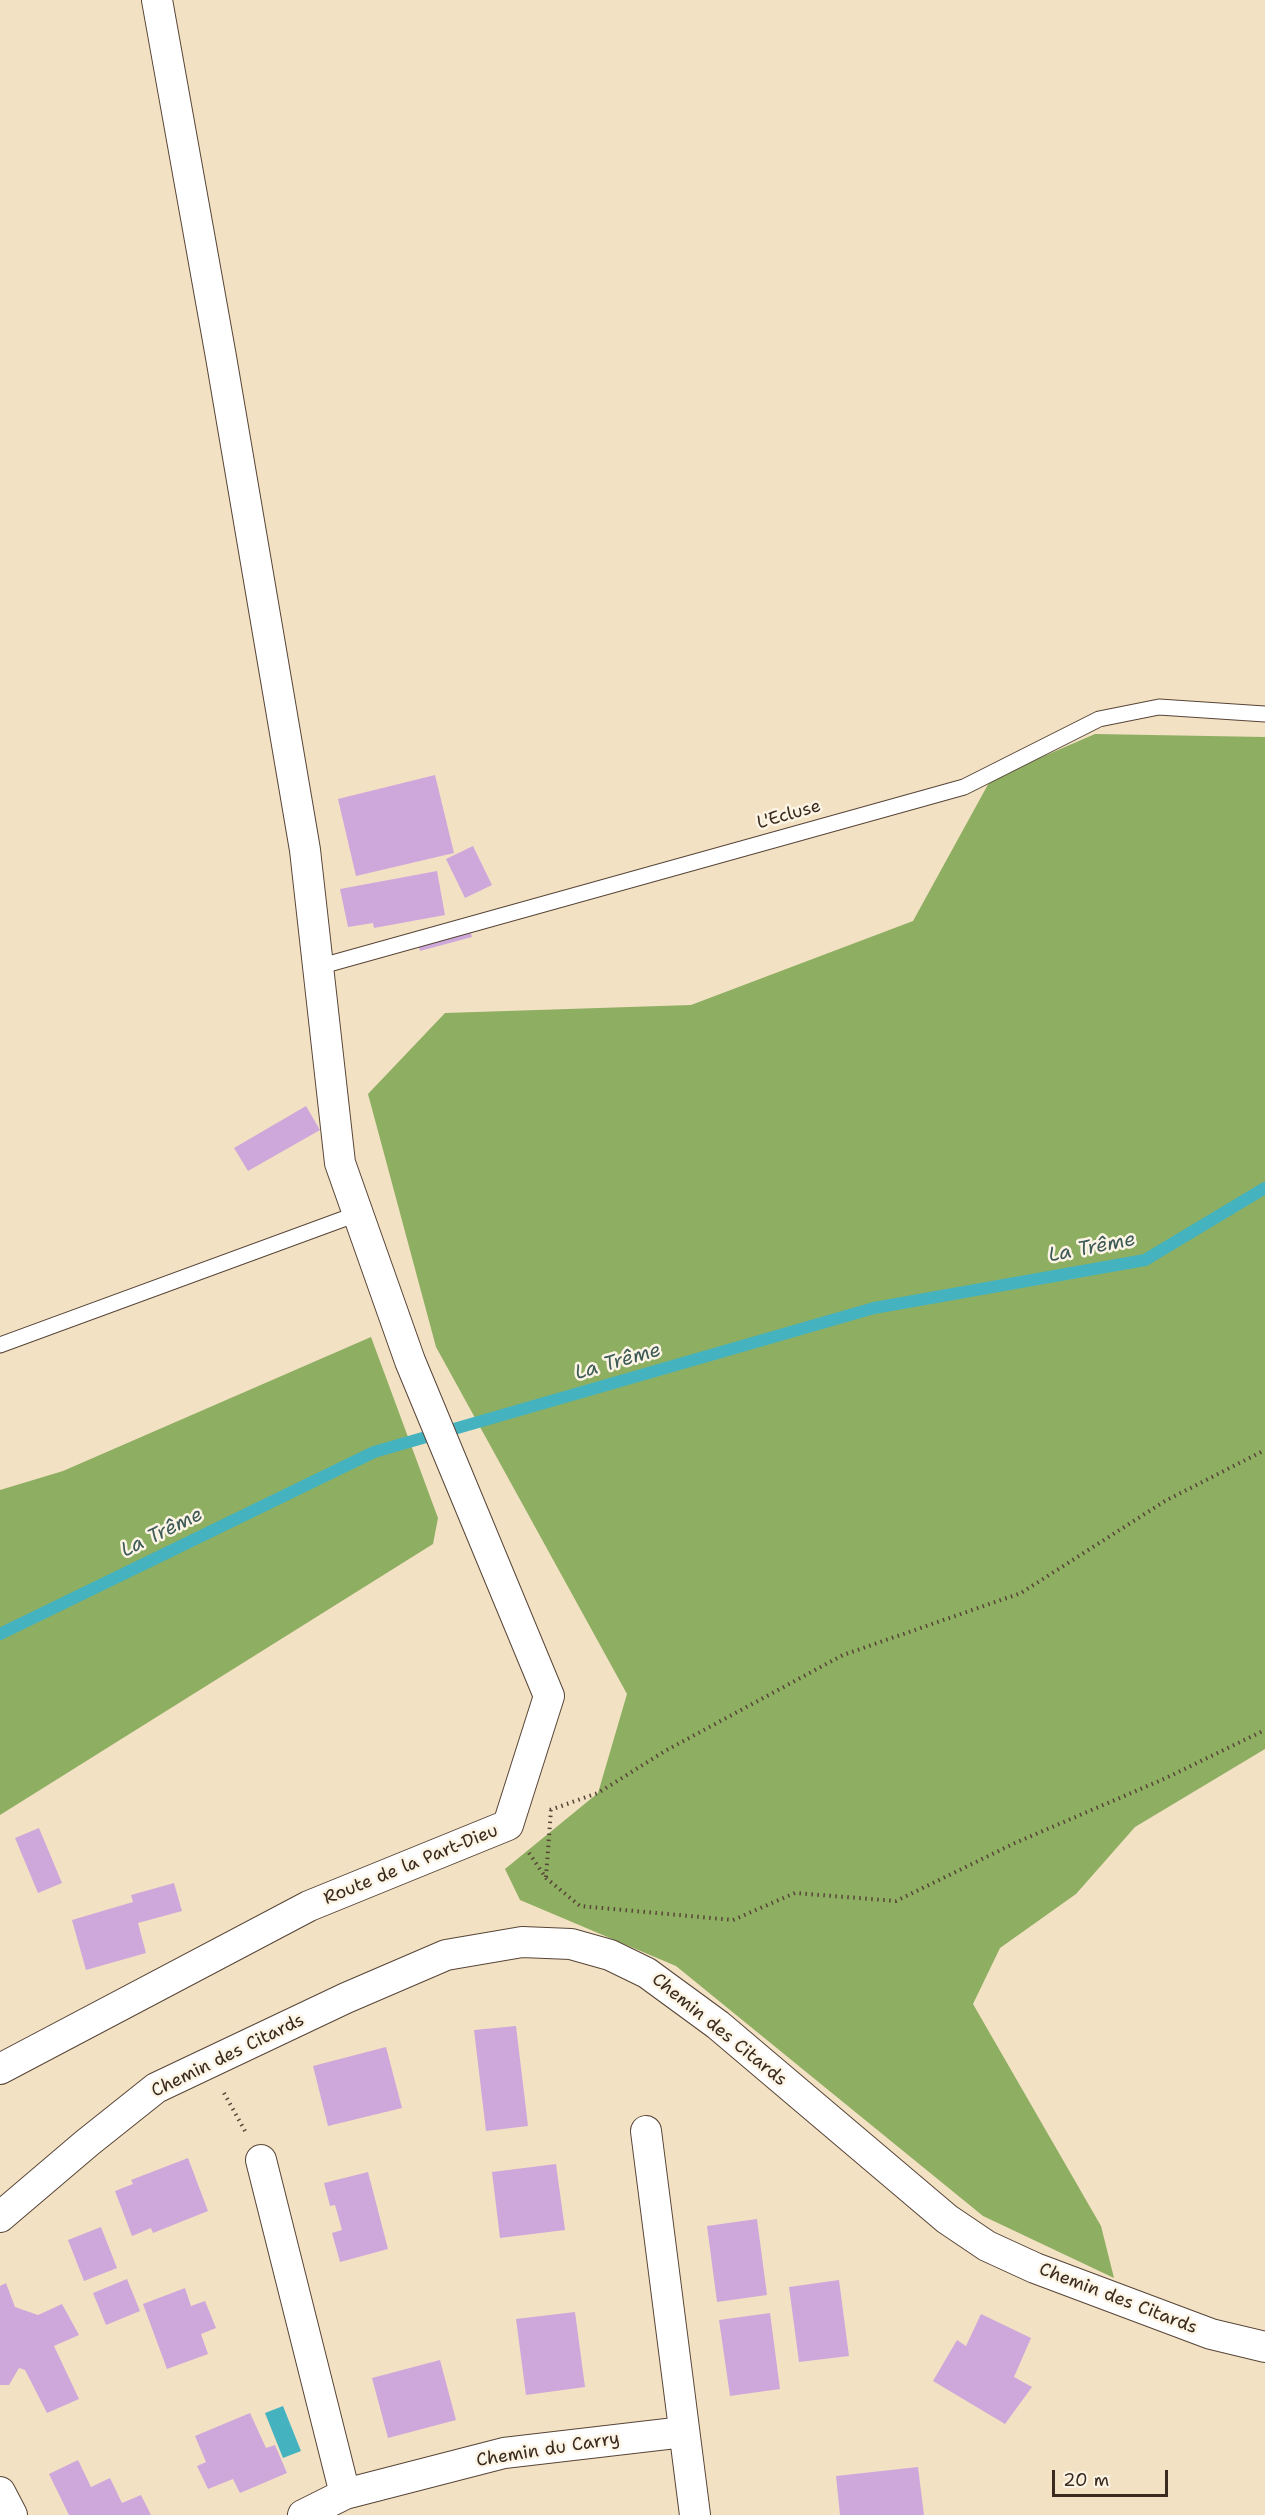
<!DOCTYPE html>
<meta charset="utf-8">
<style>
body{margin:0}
#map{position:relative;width:1265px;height:2515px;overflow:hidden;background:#f3e1c4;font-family:"Shantell Sans",sans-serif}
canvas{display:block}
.scale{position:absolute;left:1052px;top:2470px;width:116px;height:27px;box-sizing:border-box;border:3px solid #3b2a1e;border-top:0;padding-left:8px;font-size:18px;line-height:21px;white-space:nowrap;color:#3b2a1e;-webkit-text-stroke:4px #fcf5e5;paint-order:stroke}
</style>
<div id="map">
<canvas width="1265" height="2515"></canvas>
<div class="scale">20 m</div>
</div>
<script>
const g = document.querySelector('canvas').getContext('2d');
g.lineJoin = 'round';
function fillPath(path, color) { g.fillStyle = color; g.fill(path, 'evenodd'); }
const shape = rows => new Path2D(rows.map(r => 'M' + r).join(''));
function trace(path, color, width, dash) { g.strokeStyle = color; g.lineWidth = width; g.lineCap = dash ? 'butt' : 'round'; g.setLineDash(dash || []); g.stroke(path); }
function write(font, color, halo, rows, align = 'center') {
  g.font = font + ' "Shantell Sans",sans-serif'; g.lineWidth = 5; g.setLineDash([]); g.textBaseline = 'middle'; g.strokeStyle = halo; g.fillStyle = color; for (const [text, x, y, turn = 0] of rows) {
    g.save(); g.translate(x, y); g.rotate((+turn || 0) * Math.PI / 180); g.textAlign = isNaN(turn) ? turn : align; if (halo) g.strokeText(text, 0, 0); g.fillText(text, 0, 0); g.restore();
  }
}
fillPath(shape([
 [1095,734,1265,737,1265,1749,1135,1827,1076,1894,1000,1948,973,2004,1101,2226,1114,2278,983,2216,676,1966,520,1900,505,1869,598,1793,627,1694,436,1347,368,1094,445,1013,691,1005,913,921,991,779],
 [371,1337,438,1518,433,1544,0,1815,0,1490,63,1471]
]), '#8eae62');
fillPath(shape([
 [283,2406,301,2451,283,2458,265,2413]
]), '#45b3bf');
trace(shape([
 [0,1634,374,1452,874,1308,1145,1260,1265,1188]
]), '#45b3bf', 12);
fillPath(shape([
 [435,775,454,853,356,876,338,799],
 [473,846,492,885,465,898,446,859],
 [437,871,445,915,374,928,373,923,348,927,340,889],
 [470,930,472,937,420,951,418,944],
 [306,1106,320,1130,248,1171,234,1148],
 [39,1828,62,1883,38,1893,15,1838],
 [174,1883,182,1911,138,1923,146,1953,86,1970,72,1920,133,1902,131,1895],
 [516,2026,528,2126,486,2131,474,2030],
 [386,2047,402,2108,328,2126,313,2066],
 [188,2158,208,2211,153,2233,151,2228,132,2236,115,2191,133,2184,131,2180],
 [556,2164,565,2230,500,2238,492,2172],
 [368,2172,388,2249,340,2262,332,2233,342,2230,335,2205,330,2206,324,2183],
 [757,2219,767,2295,717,2302,707,2226],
 [101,2227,117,2268,84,2281,68,2240],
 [127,2279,140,2311,106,2325,93,2293],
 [839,2280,849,2356,799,2362,789,2287],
 [6,2283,15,2307,38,2315,62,2304,79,2335,54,2346,79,2399,47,2413,25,2370,19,2368,9,2385,0,2385,0,2286],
 [185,2288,191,2306,205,2301,216,2328,201,2334,208,2354,167,2369,143,2304],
 [575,2312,585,2387,526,2395,516,2319],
 [770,2313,780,2389,730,2396,719,2320],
 [981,2314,1031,2338,1014,2377,1032,2387,1005,2424,933,2381,957,2340,966,2346],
 [440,2360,456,2420,388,2438,372,2378],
 [250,2413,266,2448,275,2445,287,2473,240,2493,233,2479,208,2489,197,2466,206,2462,195,2436],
 [78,2460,91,2487,110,2478,122,2503,141,2495,151,2515,69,2515,49,2474],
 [918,2467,924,2515,840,2515,836,2476]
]), '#cea8db');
const lane = shape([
 [318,967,964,787,1099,719,1159,707,1265,714],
 [0,1345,357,1214]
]);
const street = shape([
 [0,2069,309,1906,508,1825,549,1696,410,1361,340,1163,305,850,221,357,157,0],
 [646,2131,695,2515],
 [261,2160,345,2494,303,2515],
 [0,2217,87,2143,156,2088,346,1998,446,1955,522,1942,571,1944,610,1955,647,1973,718,2025,947,2219,987,2246,1035,2268,1211,2334,1265,2347],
 [0,2492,12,2515],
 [345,2494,504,2453,684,2432]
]);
trace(lane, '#574537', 17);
trace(street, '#574537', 32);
trace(shape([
 [550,1810,598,1793,665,1751,843,1655,1021,1593,1165,1501,1265,1450],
 [529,1853,546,1878,580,1906,733,1920,795,1893,896,1901,1015,1843,1166,1778,1265,1730],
 [546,1877,551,1810],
 [224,2093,245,2131]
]), '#574537', 4, [1.5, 4.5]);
trace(lane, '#fff', 15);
trace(street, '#fff', 30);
write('18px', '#3b2a1e', '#fcf5e5', [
 ["L'Ecluse",789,815,-16],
 ["Route de la Part-Dieu",411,1865,-22],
 ["Chemin des Citards",719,2030,39],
 ["Chemin des Citards",228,2056,-26],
 ["Chemin des Citards",1118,2299,21],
 ["Chemin du Carry",548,2450,-9]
]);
write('italic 20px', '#3e5a56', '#fcf5e5', [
 ["La Trême",1092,1248,-11],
 ["La Trême",618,1362,-16],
 ["La Trême",162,1533,-26]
]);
</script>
